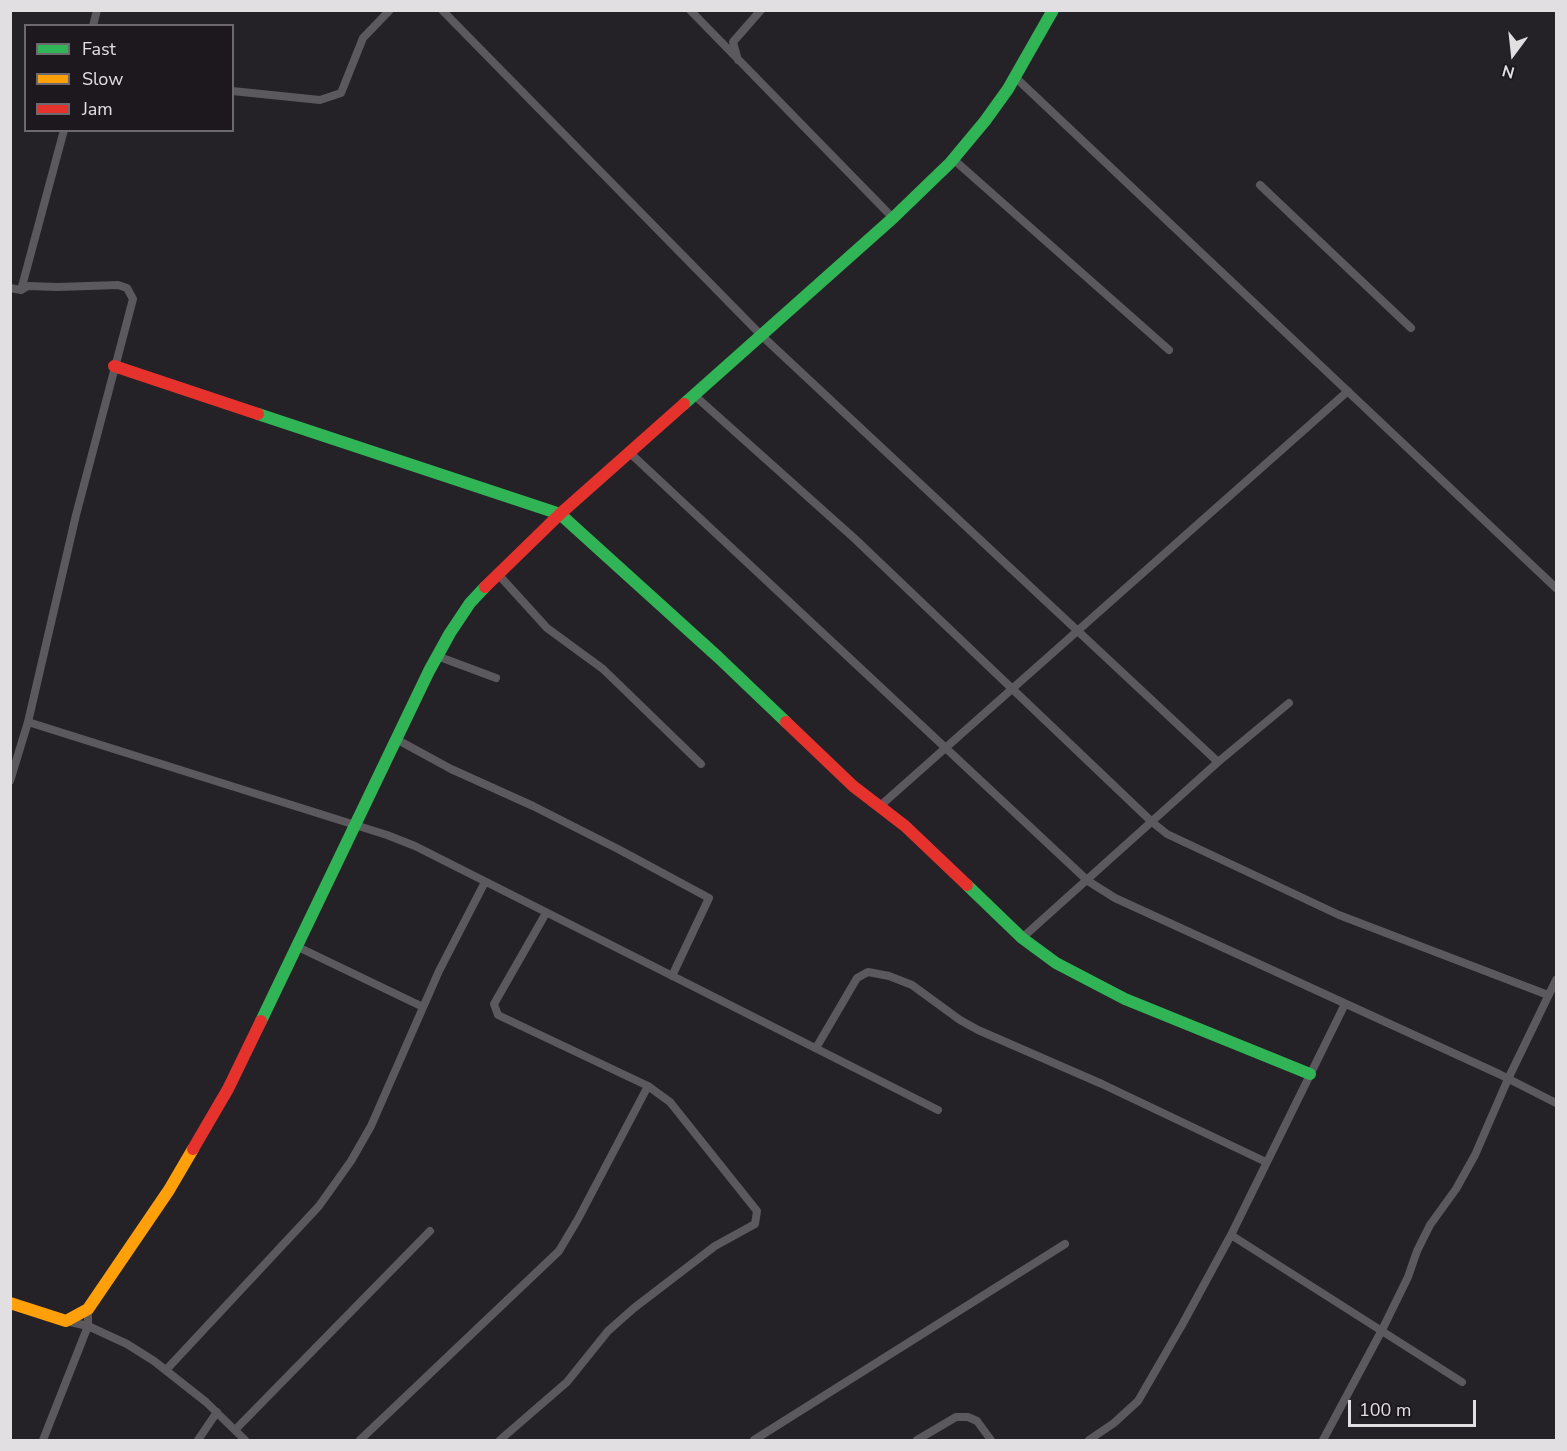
<!DOCTYPE html>
<style>
body{margin:0}
#map{position:relative;width:1567px;height:1451px;overflow:hidden;background:#252227;font-family:"Nunito Sans",sans-serif}
canvas{display:block}
.frame{position:absolute;inset:0;border:12px solid #e2dfe3;pointer-events:none}
.legend{position:absolute;left:24px;top:24px;width:210px;height:108px;box-sizing:border-box;background:#1d181e;border:2px solid #6c686d;margin:0;padding:8px 10px;list-style:none;font-size:18px;color:#e2dfe3}
.legend li{display:flex;align-items:center;gap:12px;height:30px}
.legend b{width:30px;border:2px solid #6c686d}
.north{position:absolute;left:1483px;top:24px;width:60px;height:60px;-webkit-text-stroke:4px #1d181e;paint-order:stroke;rotate:195deg;font-size:16px;font-weight:700;line-height:24px;text-align:center;color:#e2dfe3}
.north::after{content:'';display:block;margin:auto;width:21px;height:27px;background:#e2dfe3;clip-path:polygon(50% 0,100% 100%,50% 72%,0 100%)}
.scale{position:absolute;left:1348px;top:1400px;width:128px;height:27px;box-sizing:border-box;border:3px solid #e2dfe3;border-top:0;padding-left:8px;font-size:18px;line-height:21px;white-space:nowrap;color:#e2dfe3;-webkit-text-stroke:4px #1d181e;paint-order:stroke}
</style>
<div id="map">
<canvas width="1567" height="1451"></canvas>
<div class="frame"></div>
<ul class="legend">
<li><b style="height:8px;background:#30b455"></b>Fast</li>
<li><b style="height:8px;background:#ff9f0a"></b>Slow</li>
<li><b style="height:8px;background:#e5322d"></b>Jam</li>
</ul>
<div class="north">N</div>
<div class="scale">100 m</div>
</div>
<script>
const g = document.querySelector('canvas').getContext('2d');
g.lineJoin = 'round';
const shape = rows => new Path2D(rows.map(r => 'M' + r).join(''));
function trace(path, color, width, dash) { g.strokeStyle = color; g.lineWidth = width; g.lineCap = dash ? 'butt' : 'round'; g.setLineDash(dash || []); g.stroke(path); }
trace(shape([
 [442,10,761,335,1218,762],
 [690,10,893,218],
 [93,26,97,10],
 [738,60,733,42,761,10],
 [1015,77,1556,588],
 [232,91,320,100,341,93,363,38,390,10],
 [953,159,1169,350],
 [1260,185,1411,328],
 [10,288,21,290,28,286,58,287,118,285,127,288,133,299,76,515,28,722,10,781],
 [21,290,64,130],
 [694,395,854,538,1152,822,1167,834,1339,915,1548,995],
 [630,453,1088,881,1115,898,1499,1074,1556,1103],
 [497,573,547,628,603,669,701,764],
 [437,656,496,678],
 [28,722,387,835,415,846,938,1110],
 [396,739,451,769,533,806,618,849,709,898,672,976],
 [880,806,1348,391],
 [1022,938,1218,762,1289,703],
 [298,947,423,1007],
 [816,1048,857,978,868,972,889,976,912,985,960,1020,978,1030,1102,1084,1266,1162],
 [1231,1235,1462,1382],
 [66,1321,88,1326,127,1344,154,1361,206,1402,245,1440],
 [166,1370,319,1206,351,1161,371,1126,439,971,485,882],
 [235,1430,430,1231],
 [43,1440,88,1326,88,1309],
 [198,1440,217,1412],
 [360,1440,559,1251,578,1219,648,1086],
 [500,1440,567,1382,608,1331,634,1308,715,1246,755,1224,757,1211,670,1102,648,1086,498,1015,494,1004,546,913],
 [754,1440,1065,1244],
 [917,1440,956,1417,968,1417,977,1421,991,1440],
 [1089,1440,1114,1423,1138,1401,1182,1325,1231,1235,1345,1004],
 [1323,1440,1382,1330,1408,1277,1417,1251,1430,1225,1456,1189,1475,1155,1508,1079,1556,980]
]), '#5b595d', 8);
trace(shape([
 [684,404,893,218,950,163,985,121,1008,89,1053,10],
 [258,414,560,514,718,657,786,722],
 [967,885,1022,938,1056,963,1125,999,1310,1074],
 [261,1021,429,671,450,633,470,603,485,587]
]), '#30b455', 12);
trace(shape([
 [10,1303,66,1321,88,1309,169,1190,193,1149]
]), '#ff9f0a', 12);
trace(shape([
 [114,366,258,414],
 [485,587,560,514,684,404],
 [786,722,853,786,905,826,967,885],
 [193,1149,228,1089,261,1021]
]), '#e5322d', 12);
</script>
